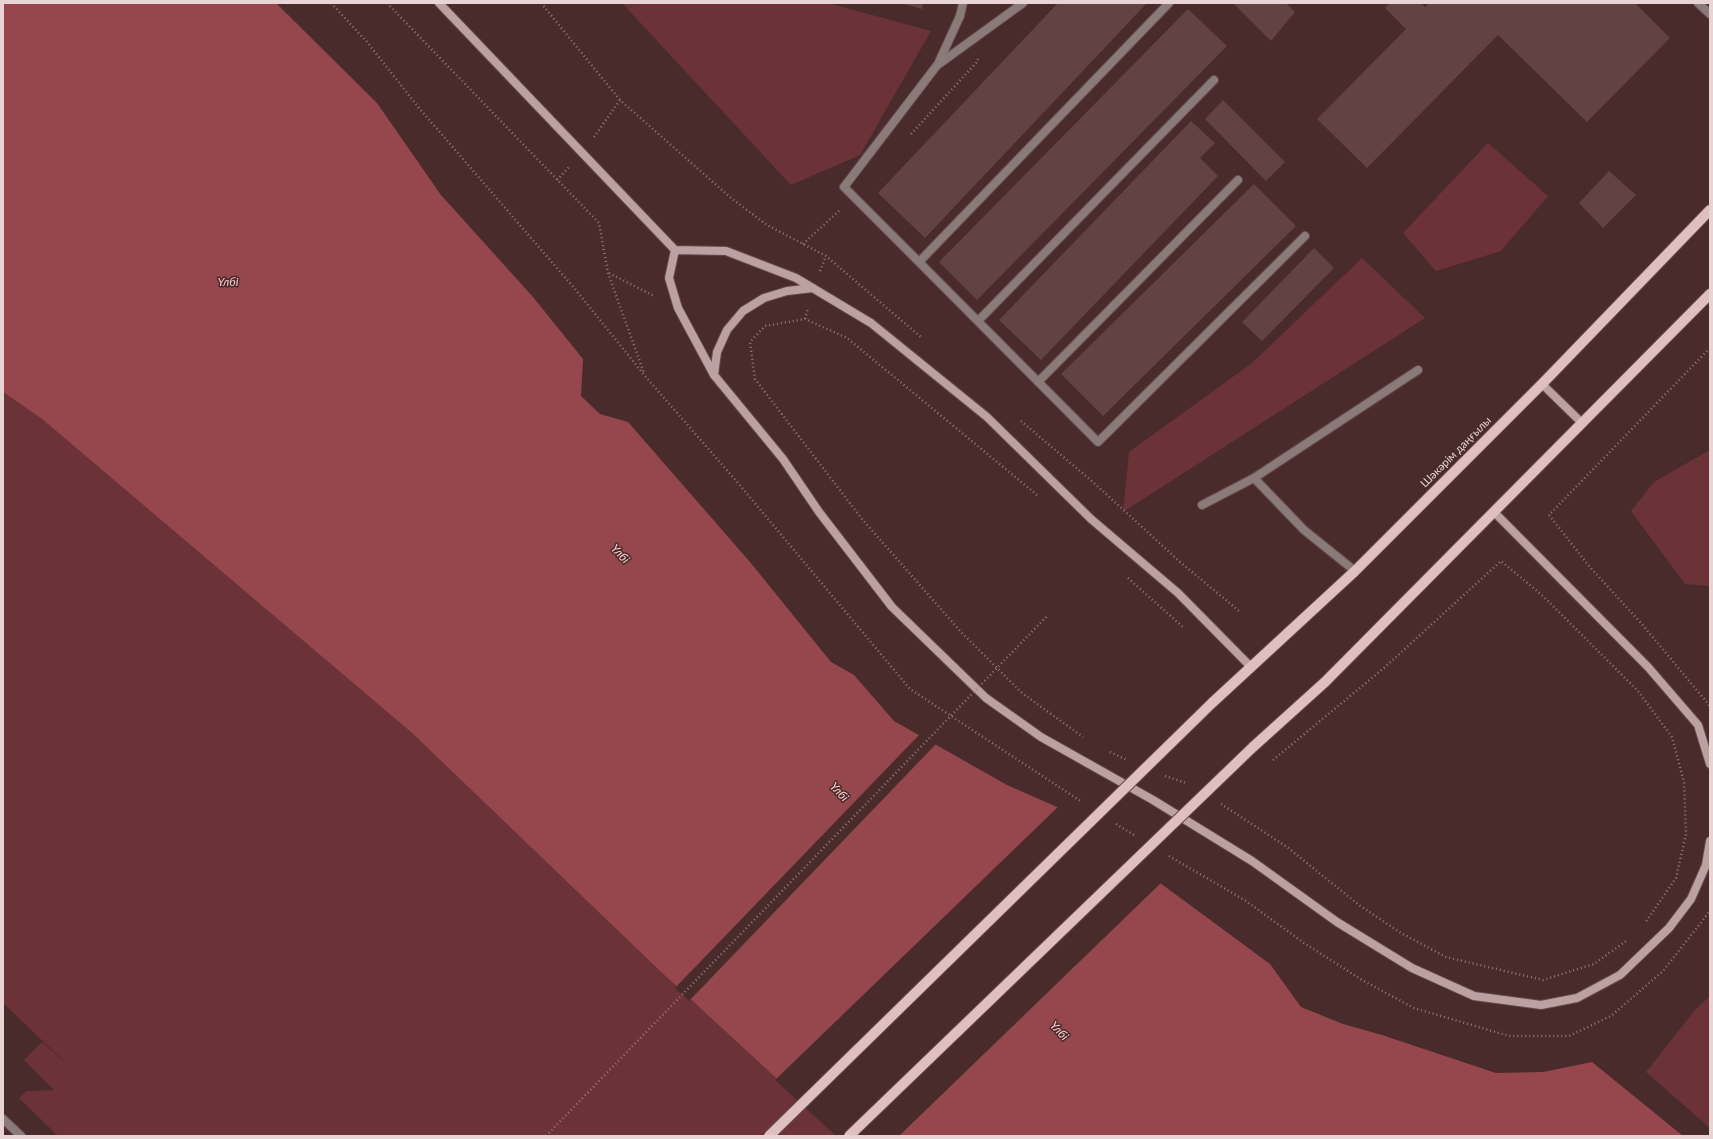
<!DOCTYPE html>
<meta charset="utf-8">
<style>
body{margin:0}
#map{position:relative;width:1713px;height:1139px;overflow:hidden;background:#492b2c;font-family:Lato,sans-serif}
canvas{display:block}
.frame{position:absolute;inset:0;border:4px solid #e8d4d4;pointer-events:none}
</style>
<div id="map">
<canvas width="1713" height="1139"></canvas>
<div class="frame"></div>
</div>
<script>
const g = document.querySelector('canvas').getContext('2d');
g.lineJoin = 'round';
function fillPath(path, color) { g.fillStyle = color; g.fill(path, 'evenodd'); }
const shape = rows => new Path2D(rows.map(r => 'M' + r).join(''));
function trace(path, color, width, dash) { g.strokeStyle = color; g.lineWidth = width; g.lineCap = dash ? 'butt' : 'round'; g.setLineDash(dash || []); g.stroke(path); }
function write(font, color, halo, rows, align = 'center') {
  g.font = font + ' Lato,sans-serif'; g.lineWidth = 3; g.setLineDash([]); g.textBaseline = 'middle'; g.strokeStyle = halo; g.fillStyle = color; for (const [text, x, y, turn = 0] of rows) {
    g.save(); g.translate(x, y); g.rotate((+turn || 0) * Math.PI / 180); g.textAlign = isNaN(turn) ? turn : align; if (halo) g.strokeText(text, 0, 0); g.fillText(text, 0, 0); g.restore();
  }
}
fillPath(shape([
 [622,3,828,3,931,31,860,155,791,185],
 [1488,143,1548,196,1501,251,1436,271,1403,233],
 [1362,258,1425,318,1123,512,1129,452,1252,363],
 [3,392,42,419,412,733,660,971,839,1136,58,1136,19,1098,27,1091,54,1090,24,1060,42,1042,77,1074,3,1003],
 [1710,450,1710,586,1685,584,1631,511,1654,482],
 [1710,996,1710,1128,1646,1072,1695,1010]
]), '#6b3337');
fillPath(shape([
 [3,3,276,3,377,103,441,195,533,297,583,359,581,396,600,414,628,422,750,562,831,662,854,675,894,721,1007,785,1057,807,1270,964,1301,1007,1343,1024,1382,1035,1496,1073,1543,1072,1592,1062,1683,1136,839,1136,660,971,412,733,42,419,3,392]
]), '#95474d');
fillPath(shape([
 [920,734,937,743,689,1001,675,988],
 [1059,806,1162,882,899,1136,836,1136,775,1080]
]), '#492b2c');
fillPath(shape([
 [901,3,923,3,922,9],
 [1058,3,1147,3,925,238,878,193],
 [1233,3,1286,3,1295,12,1271,41],
 [1390,3,1421,3,1425,7,1429,3,1635,3,1670,38,1587,122,1498,35,1367,168,1317,119,1406,29,1385,8],
 [1188,9,1227,46,977,300,939,262],
 [1223,100,1285,162,1266,181,1205,119],
 [1191,121,1215,143,1200,158,1218,176,1041,360,999,320],
 [1609,171,1636,195,1603,228,1579,203],
 [1254,184,1296,226,1103,416,1061,374],
 [1314,248,1334,268,1262,341,1242,322]
]), '#624243');
const service = shape([
 [1698,3,1710,14],
 [960,16,938,64,844,187,919,262,1169,3],
 [939,64,1023,3],
 [919,262,1098,442,1305,236],
 [978,321,1214,80],
 [1038,382,1238,180],
 [1254,478,1304,530,1355,571],
 [1202,505,1254,478,1418,370]
]);
const minor = shape([
 [960,16,963,3]
]);
const tertiary = shape([
 [3,1119,21,1136]
]);
const secondary = shape([
 [439,3,675,250,669,278,678,308,714,375,783,459,819,512,892,607,986,698,1041,737,1153,800,1252,861,1337,922,1412,968,1474,996,1541,1005,1577,998,1620,975,1669,928,1691,899,1706,865,1710,841],
 [675,250,726,251,796,278,871,323,987,417,1091,519,1178,593,1251,667],
 [714,375,717,352,727,330,743,311,764,298,787,291,813,288],
 [1542,384,1582,423],
 [1494,512,1648,667,1698,725,1710,764]
]);
const primary = shape([
 [1212,703,1355,571,1542,384,1710,210],
 [1253,747,1325,682,1710,294]
]);
trace(service, '#66494a', 10);
trace(minor, '#66494a', 10);
trace(tertiary, '#66494a', 10);
trace(secondary, '#66494a', 10);
trace(primary, '#66494a', 12);
trace(shape([
 [331,3,367,42,419,108,575,289,645,376,738,483,910,689,1082,802],
 [387,3,599,223,608,273,644,373],
 [541,3,620,100,731,198,767,225,826,256,922,338],
 [911,134,977,62,978,59],
 [594,137,620,100],
 [557,180,569,167],
 [803,244,841,209],
 [820,271,826,256],
 [609,273,654,296],
 [805,319,808,308],
 [1710,348,1549,515,1589,566,1641,623,1710,706],
 [1021,421,1094,483,1179,561,1239,611],
 [1037,495,847,338,805,319,765,326,750,342,755,379,862,519,961,632,1022,693,1083,737],
 [1128,578,1184,628],
 [1110,752,1127,760],
 [1273,760,1384,668,1501,561,1543,596,1638,691,1672,737,1684,782,1686,834,1676,878,1645,923],
 [1165,776,1186,783],
 [1221,804,1287,847,1359,905,1401,933,1446,957,1543,980,1594,964,1626,941],
 [1116,824,1134,835],
 [1169,856,1246,901,1304,943,1362,980,1414,1008,1509,1036,1569,1036,1611,1016,1663,971,1710,911]
]), '#93797a', 2.5, [1, 3]);
trace(service, '#8a7a7a', 8);
trace(minor, '#8a7a7a', 8);
trace(tertiary, '#8a7a7a', 8);
trace(secondary, '#bba1a2', 8);
trace(primary, '#e0bfc0', 10);
const primaryBridge = shape([
 [769,1136,1212,703],
 [849,1136,1253,747]
]);
trace(primaryBridge, '#66494a', 12, []);
trace(shape([
 [546,1136,1048,615]
]), '#93797a', 2.5, [1, 3]);
trace(primaryBridge, '#e0bfc0', 10);
write('11px', '#e8d4d4', '#492b2c', [
 ["Шәкәрім даңғылы",1456,452,-45]
]);
write('italic 12px', '#fececf', '#492b2c', [
 ["Үлбі",228,282],
 ["Үлбі",620,554,47],
 ["Үлбі",839,792,47],
 ["Үлбі",1059,1031,47]
]);
</script>
